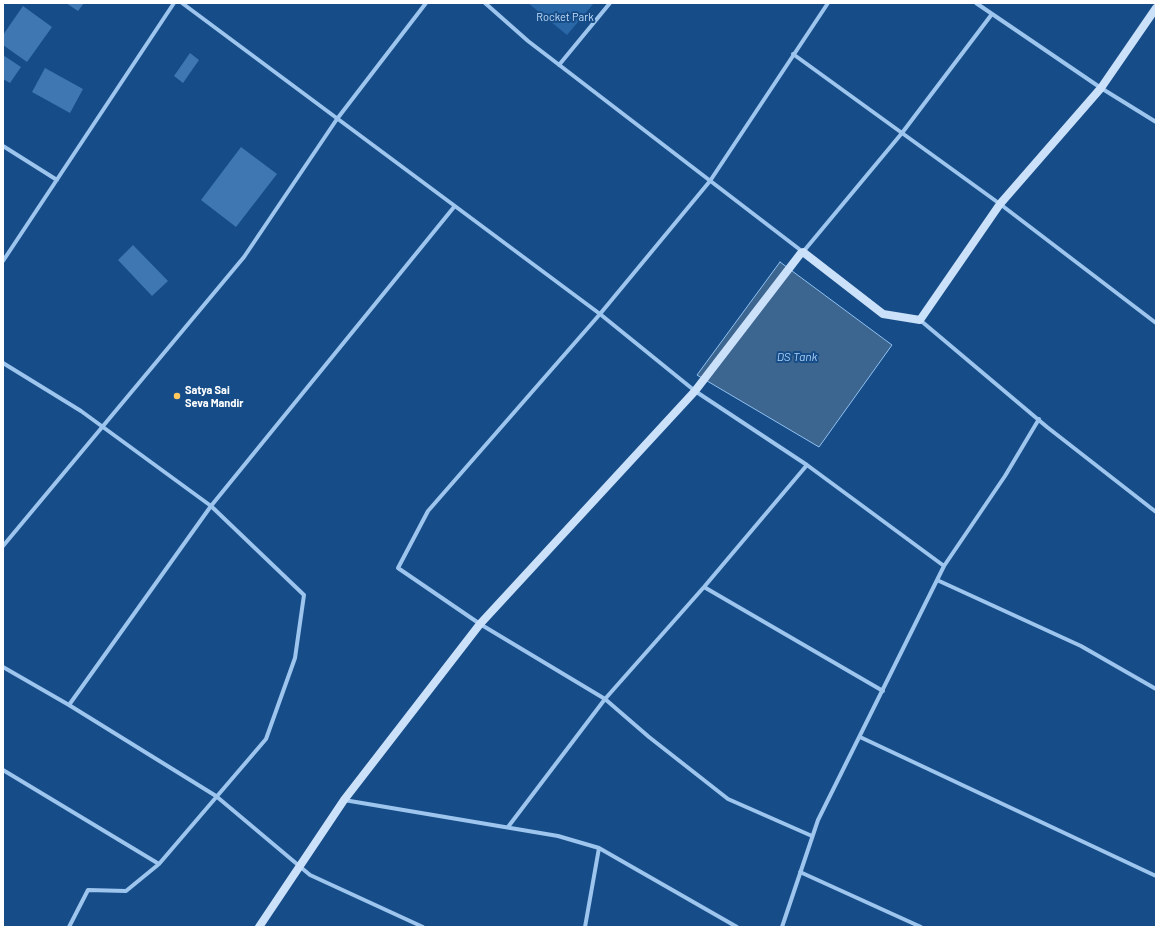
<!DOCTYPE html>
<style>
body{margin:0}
#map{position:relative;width:1159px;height:930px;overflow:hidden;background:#164d88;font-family:Barlow,sans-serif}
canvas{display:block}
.frame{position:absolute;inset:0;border:4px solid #fff;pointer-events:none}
</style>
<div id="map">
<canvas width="1159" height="930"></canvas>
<div class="frame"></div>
</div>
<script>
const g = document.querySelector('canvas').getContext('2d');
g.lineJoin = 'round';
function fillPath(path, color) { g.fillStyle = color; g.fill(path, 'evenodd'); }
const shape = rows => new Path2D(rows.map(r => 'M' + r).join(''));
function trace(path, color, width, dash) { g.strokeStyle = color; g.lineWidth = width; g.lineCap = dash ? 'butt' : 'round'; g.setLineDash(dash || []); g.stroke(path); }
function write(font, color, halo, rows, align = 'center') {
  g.font = font + ' Barlow,sans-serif'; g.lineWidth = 4; g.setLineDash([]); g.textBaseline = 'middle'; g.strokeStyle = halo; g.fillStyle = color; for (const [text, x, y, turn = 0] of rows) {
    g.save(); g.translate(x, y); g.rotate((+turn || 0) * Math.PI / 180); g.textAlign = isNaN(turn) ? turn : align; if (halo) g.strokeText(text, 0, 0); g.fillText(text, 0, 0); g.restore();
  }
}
fillPath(shape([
 [528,3,594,3,567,35]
]), '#2967a7');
const water = shape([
 [780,262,892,345,819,447,697,375,780,262]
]);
fillPath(water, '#3c6590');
trace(water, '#90c1f1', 1);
fillPath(shape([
 [66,3,84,3,78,11],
 [23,6,52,27,27,62,3,45,3,35],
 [190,53,199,60,183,83,174,76],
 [3,55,21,67,10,83,3,79],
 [45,68,83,89,70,113,32,92],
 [241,147,277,174,236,227,201,200],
 [133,245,168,281,152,296,118,260]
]), '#3e77b2');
trace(shape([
 [182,3,600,314,695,391,807,465,944,566],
 [485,3,528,41,803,252,902,133,992,14],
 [976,3,1101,88,1156,122],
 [793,54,1000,204,1156,323],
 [559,65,610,3],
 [3,146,57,180],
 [3,261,174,3],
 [920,320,1047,427,1156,512],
 [3,363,81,411,211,506,304,595,295,658,266,739,159,864,126,891,88,890,69,927],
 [3,546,244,257,337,119,426,3],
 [937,580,1081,646,1156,689],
 [704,587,883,691],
 [3,667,69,705,216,796,310,875,423,927],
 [69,705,211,506,454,207],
 [860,737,1156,876],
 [3,770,159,864],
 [344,800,558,836,599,848,737,927],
 [508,827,605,699,704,587,807,465],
 [812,836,728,799,649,737,605,699,480,624,398,568,428,511,600,314,710,181,828,3],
 [800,872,921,927],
 [585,927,599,848],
 [782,927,818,820,944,566,1005,476,1039,419]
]), '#9dc5ee', 4);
trace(shape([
 [259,927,344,800,480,624,695,391,801,253,803,252,883,314,920,320,1000,204,1101,88,1156,8]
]), '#cbe1fa', 8);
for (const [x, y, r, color] of [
 [177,396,4,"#ffc95b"]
]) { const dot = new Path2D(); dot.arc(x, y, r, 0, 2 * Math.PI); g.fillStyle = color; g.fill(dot); trace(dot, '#164d88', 1.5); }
write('11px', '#c3defa', '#164d88', [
 ["Rocket Park",565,17]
]);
write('bold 11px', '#fff', '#164d88', [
 ["Satya Sai",185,390],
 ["Seva Mandir",185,403]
], 'left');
write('italic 12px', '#a9cff6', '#164d88', [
 ["DS Tank",797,357]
]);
</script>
